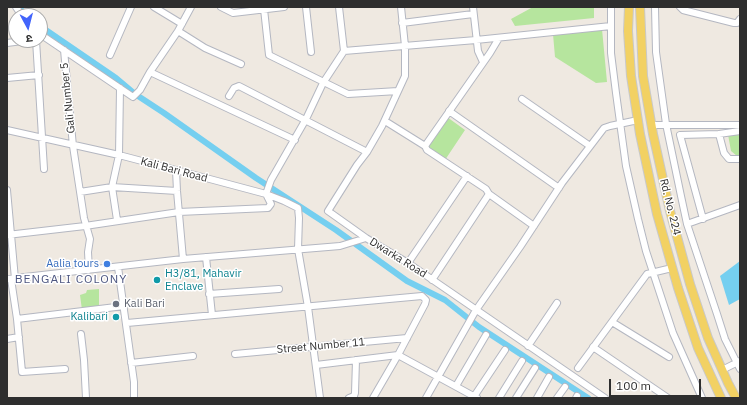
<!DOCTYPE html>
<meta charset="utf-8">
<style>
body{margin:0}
#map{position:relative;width:747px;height:405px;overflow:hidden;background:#efe9e1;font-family:"IBM Plex Sans","Noto Sans Devanagari",sans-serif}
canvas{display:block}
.frame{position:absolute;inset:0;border:8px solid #2e2e2e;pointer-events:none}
.north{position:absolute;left:8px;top:8px;width:40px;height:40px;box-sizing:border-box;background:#fff;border:1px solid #ababab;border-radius:50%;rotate:173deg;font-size:11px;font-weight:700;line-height:16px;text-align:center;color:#2e2e2e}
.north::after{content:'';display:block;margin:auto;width:14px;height:18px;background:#4264fb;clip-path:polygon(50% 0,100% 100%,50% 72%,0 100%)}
.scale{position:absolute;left:609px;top:379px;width:92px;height:18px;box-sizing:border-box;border:2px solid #2e2e2e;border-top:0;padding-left:5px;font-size:12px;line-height:14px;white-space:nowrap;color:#2e2e2e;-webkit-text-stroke:3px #fff;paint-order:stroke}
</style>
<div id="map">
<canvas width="747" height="405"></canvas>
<div class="frame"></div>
<div class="north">उ</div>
<div class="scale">100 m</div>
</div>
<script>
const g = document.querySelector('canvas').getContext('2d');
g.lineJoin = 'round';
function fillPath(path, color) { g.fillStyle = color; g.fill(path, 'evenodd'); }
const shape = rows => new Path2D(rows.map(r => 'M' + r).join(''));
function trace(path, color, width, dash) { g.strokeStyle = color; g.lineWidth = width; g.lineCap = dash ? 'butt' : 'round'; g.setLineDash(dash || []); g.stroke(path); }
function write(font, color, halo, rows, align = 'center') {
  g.font = font + ' "IBM Plex Sans",sans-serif'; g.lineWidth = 3; g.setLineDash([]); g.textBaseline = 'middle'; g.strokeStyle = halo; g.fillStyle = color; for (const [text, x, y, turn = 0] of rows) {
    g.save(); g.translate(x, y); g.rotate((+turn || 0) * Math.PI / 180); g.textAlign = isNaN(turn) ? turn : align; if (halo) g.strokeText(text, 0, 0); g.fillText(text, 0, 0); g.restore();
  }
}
fillPath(shape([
 [533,7,594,7,594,18,515,26,511,19],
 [602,29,607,82,596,83,555,57,553,34],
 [447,117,465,130,445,160,427,148],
 [727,129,740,129,740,157,737,156,731,151],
 [99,289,99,306,82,310,80,295,86,293,87,290]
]), '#b6e59e');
fillPath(shape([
 [740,261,740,299,729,305,720,276]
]), '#75cff0');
trace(shape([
 [19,7,26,16],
 [40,26,116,78,135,94,164,113,256,178,336,230,407,281,445,300,479,327,588,398]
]), '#75cff0', 6);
const minor = shape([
 [16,7,22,16],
 [154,7,182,24],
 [221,7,233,13,284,7],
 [306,7,311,52],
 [339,7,344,51,476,40,611,26],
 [473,7,478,51,483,62],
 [611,7,611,53,616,93,626,166,638,219,646,251,673,333,702,398],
 [655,7,656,52,666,124,681,196,687,224,717,314,725,339,740,369],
 [680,7,683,10,734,23,737,23,740,19],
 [264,9,269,55,348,94,398,91],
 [402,23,473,14],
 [178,31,205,48,241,64],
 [40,34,133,97,140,90,150,72,178,31,191,7],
 [36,40,44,169],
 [7,43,30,40],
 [64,50,73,146,84,218,90,239,88,252,89,270],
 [110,55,131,7],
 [150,72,295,140],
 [7,78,39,75],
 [229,96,234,88,239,86,367,152],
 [522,99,590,146],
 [449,111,559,188],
 [385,121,425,146],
 [651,125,740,125],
 [7,130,119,155,176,170,266,194,284,201,298,208,299,218,298,249,308,307,320,398],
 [719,134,724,153,729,159,740,159],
 [176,170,177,191,183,259],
 [7,190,15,279],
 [80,192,112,187,177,191],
 [489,194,534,226],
 [703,219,680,135,719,134,740,131],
 [117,220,112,187,119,155,120,88],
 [687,224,740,205],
 [7,235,85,226,179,212,268,208,271,204,266,194,271,180,306,119,323,83,344,51],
 [366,238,328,211,357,165,367,152,382,126,405,76,405,46,401,7],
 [206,257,212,315],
 [408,263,467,176],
 [118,267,134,382,134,398],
 [7,279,183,259,340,246,366,238,408,263,605,398],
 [11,279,17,319,22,372,65,369],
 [432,280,489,194,486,189,427,150,425,146,490,53,499,38],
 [209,294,279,289],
 [17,319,124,306],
 [612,322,669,357],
 [127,323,422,296,426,300,425,304,398,355,477,398],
 [81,334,84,360,86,398],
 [7,339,19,337],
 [528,346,557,303],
 [593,347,668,398],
 [235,354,407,338],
 [131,363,193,356],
 [316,365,398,355,373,398],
 [578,368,647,274,672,268],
 [722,370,740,361],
 [456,386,486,335],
 [349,398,354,396,355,393,356,360],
 [426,398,476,310,520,247,562,183,604,128,610,126,638,120],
 [473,398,505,350],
 [499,398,522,361],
 [516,398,535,368],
 [537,398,549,377],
 [557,398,565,387],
 [576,398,577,396]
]);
const major = shape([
 [629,7,628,31,631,76,640,134,657,214,678,288,698,348,721,398],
 [640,7,643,76,653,134,670,211,690,284,708,338,728,383,736,398]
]);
trace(minor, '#b4b7c1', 8);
trace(major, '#c9c9c9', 10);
trace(minor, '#fff', 6);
trace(major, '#f2d163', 8);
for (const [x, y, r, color] of [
 [107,264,4,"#3f7fe0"],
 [157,280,4,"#0f9aa8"],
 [116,304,4,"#6b7280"],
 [116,317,4,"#0f9aa8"]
]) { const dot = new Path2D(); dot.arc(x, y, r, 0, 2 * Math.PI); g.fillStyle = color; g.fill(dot); trace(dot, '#fff', 1.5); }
write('11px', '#2e2e2e', '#fff', [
 ["Gali Number 5",68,98,-96],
 ["Kali Bari Road",174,170,15],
 ["Rd. No. 224",670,207,76],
 ["Dwarka Road",398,258,32],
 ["Street Number 11",321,346,-5]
]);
write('11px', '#366cbe', '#fff', [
 ["Aalia tours",99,264]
], 'right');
write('11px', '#0d838f', '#fff', [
 ["H3/81, Mahavir",165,274],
 ["Enclave",165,287],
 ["Kalibari",108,317,"right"]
], 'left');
write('11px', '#5b616d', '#fff', [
 ["Kali Bari",124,304]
], 'left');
g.letterSpacing = '1px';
write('12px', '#4d5680', '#fff', [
 ["BENGALI COLONY",71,280]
]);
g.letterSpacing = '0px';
</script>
